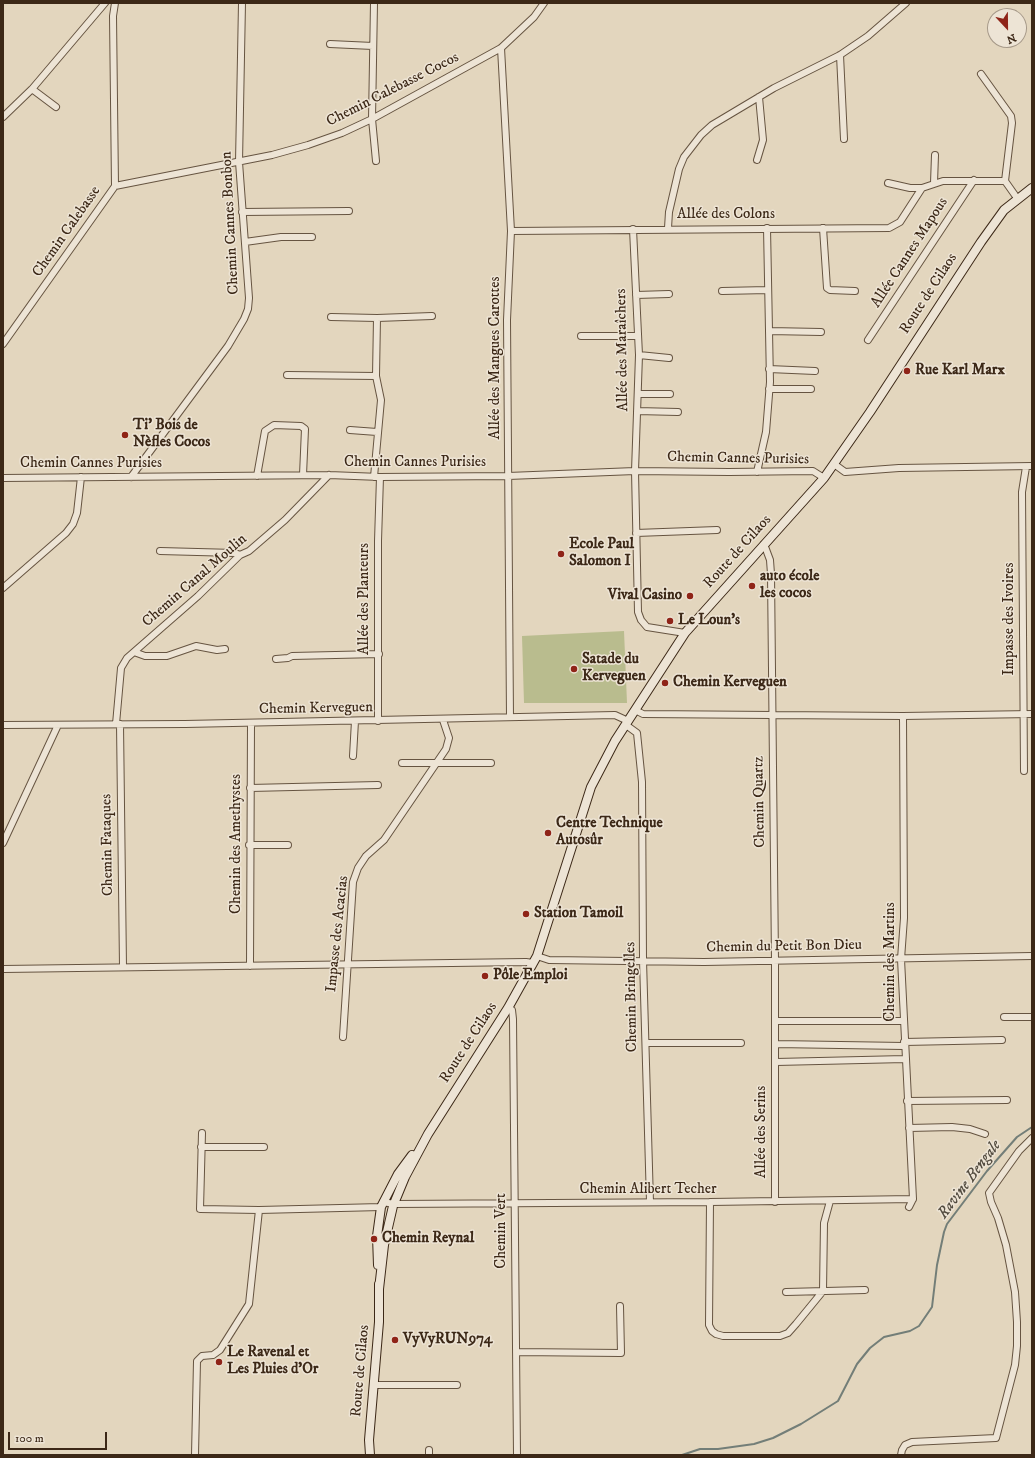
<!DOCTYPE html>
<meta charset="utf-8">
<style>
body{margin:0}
#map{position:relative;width:1035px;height:1458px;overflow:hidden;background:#e3d6be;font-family:"IM FELL DW Pica",serif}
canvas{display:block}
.frame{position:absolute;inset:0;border:4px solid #3c2817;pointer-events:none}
.north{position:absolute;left:987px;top:8px;width:40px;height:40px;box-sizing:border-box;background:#ede4d5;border:1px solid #a69989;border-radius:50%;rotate:158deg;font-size:11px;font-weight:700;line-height:16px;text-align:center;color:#3c2817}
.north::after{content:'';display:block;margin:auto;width:14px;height:18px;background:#8f2418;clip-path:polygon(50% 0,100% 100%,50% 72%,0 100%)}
.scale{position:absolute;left:8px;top:1432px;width:99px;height:18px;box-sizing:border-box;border:2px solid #3c2817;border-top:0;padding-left:5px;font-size:12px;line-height:14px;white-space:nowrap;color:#3c2817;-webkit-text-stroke:3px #ede4d5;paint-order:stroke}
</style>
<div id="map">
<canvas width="1035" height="1458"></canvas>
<div class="frame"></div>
<div class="north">N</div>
<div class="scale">100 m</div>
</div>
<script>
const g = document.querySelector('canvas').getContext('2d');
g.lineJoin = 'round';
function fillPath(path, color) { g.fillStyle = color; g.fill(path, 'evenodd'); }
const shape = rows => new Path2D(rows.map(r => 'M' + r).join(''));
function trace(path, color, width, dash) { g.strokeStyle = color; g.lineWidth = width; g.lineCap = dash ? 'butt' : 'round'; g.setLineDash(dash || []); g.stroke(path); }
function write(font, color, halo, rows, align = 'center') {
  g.font = font + ' "IM FELL DW Pica",serif'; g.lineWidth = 3; g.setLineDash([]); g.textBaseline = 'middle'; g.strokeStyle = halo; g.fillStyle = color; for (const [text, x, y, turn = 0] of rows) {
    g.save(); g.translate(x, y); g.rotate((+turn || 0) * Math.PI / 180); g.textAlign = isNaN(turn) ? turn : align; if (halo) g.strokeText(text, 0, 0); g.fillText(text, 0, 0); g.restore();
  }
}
fillPath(shape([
 [624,631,627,703,524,703,522,636]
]), '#b9bc8e');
trace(shape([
 [682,1455,700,1449,718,1449,754,1444,773,1438,801,1424,838,1401,857,1364,870,1348,884,1337,910,1331,919,1326,932,1307,937,1265,944,1232,947,1224,987,1171,1017,1137,1032,1127]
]), '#737e78', 2);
const street = shape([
 [374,3,372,119,376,161],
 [330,44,373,46],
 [501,48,511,231,507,320,510,717],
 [840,55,844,139],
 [981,74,1011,116,1012,123,1005,181],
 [32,89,56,107],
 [3,117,32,89,105,3],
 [757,160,763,140,759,97],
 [888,183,910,188,922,188],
 [934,183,935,155],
 [115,186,272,155,308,145,342,133,372,119,501,48,534,17,544,3],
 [242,212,349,211],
 [668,228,669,212,679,169,684,157,701,135,712,125,774,88,840,55,868,36,906,3],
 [823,228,827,288,830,290,855,291],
 [633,229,639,355,635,471,638,612,641,620,647,627,685,633],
 [511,231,889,228,900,222,922,188,943,181,1005,181,1017,198],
 [245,242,281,237,312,237],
 [722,291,768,290],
 [636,295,669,294],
 [331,317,377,318,432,316],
 [769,331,821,332],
 [581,336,637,336],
 [868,340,974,180],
 [3,344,115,186,113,16,115,3],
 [639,355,669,358],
 [769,369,815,371],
 [287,375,376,376],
 [769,389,811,389],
 [639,394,670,394],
 [637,411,678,412],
 [350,430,377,432],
 [834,464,845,472,899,468,1032,466],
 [757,472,766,432,770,382,767,228],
 [257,476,265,431,274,425,301,426,305,429,303,475],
 [131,477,228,346,244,319,248,309,249,298,239,162,242,3],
 [374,477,381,400,376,376,377,318],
 [3,478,329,475,380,477,508,476,635,471,729,472,813,471,824,478],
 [636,533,717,530],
 [764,544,770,560,771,574,775,961,775,1202],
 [160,551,235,553,240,555],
 [3,588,66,533,73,524,77,513,81,477],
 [134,652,145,656,167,656,196,646,217,650,225,649],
 [276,659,288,658,292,656,379,654],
 [635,710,643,714,903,716,1032,714],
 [903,716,904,918,901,959,913,1199,909,1207],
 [378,721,378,541,380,477],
 [116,724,121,668,127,658,198,596,240,555,249,551,285,520,329,475],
 [120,724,123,967],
 [3,725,185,724,615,715,628,721],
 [626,725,637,733,642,782,643,960,650,1202],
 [353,756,355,721],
 [402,763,491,763],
 [1024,771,1022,492,1026,467],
 [250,788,378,785],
 [3,843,58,725],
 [249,845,288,845],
 [537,956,549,960,704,962,1032,956],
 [250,966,251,723],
 [3,969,526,962,533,963],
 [508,1008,512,1010,513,1019,517,1455],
 [1004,1017,1032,1017],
 [775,1021,903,1021],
 [343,1037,353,882,358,868,366,856,384,840,446,749,449,738,443,720],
 [904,1042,1002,1040],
 [646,1043,741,1043],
 [776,1044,904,1046],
 [776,1062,905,1059],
 [907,1101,1007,1100],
 [909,1128,952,1127,970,1129,985,1134],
 [202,1133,200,1209,259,1210,381,1207],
 [201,1147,264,1147],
 [383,1202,394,1204,710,1202,913,1199],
 [710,1202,709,1325,712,1331,716,1334,723,1336,780,1336,788,1333,796,1324,823,1291,824,1223,830,1201],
 [786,1292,865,1290],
 [516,1352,621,1353,620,1306],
 [373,1385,457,1385],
 [195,1455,197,1361,202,1356,213,1355,220,1350,249,1304,259,1210],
 [429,1455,429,1450],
 [901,1455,902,1450,905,1445,912,1442,996,1438,1015,1365,1017,1346,1017,1322,1015,1292,1006,1245,998,1218,991,1202,989,1193,1019,1151,1032,1138]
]);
const secondary = shape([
 [378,1265,377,1236,381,1207,398,1174,412,1155],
 [379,1289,384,1245,393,1206,405,1177,428,1134,508,1008,537,956,591,787,615,741,685,633,824,478,870,412,981,242,1004,210,1032,188],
 [370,1455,369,1440,379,1322,379,1284]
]);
trace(street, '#665441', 8);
trace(secondary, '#3c2817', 10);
trace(street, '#ede4d5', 6);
trace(secondary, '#ede4d5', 8);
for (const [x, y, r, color] of [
 [907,371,4,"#8f2418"],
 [125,435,4,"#8f2418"],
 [561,554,4,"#8f2418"],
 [752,586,4,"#8f2418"],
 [690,596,4,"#8f2418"],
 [670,621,4,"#8f2418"],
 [574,669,4,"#8f2418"],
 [665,683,4,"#8f2418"],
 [548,833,4,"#8f2418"],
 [526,914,4,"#8f2418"],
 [485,976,4,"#8f2418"],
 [374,1239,4,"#8f2418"],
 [395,1340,4,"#8f2418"],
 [219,1362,4,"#8f2418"]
]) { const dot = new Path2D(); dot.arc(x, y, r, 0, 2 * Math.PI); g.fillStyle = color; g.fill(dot); trace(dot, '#ede4d5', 1.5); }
write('15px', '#3c2817', '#ede4d5', [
 ["Chemin Calebasse Cocos",393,90,-27],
 ["Allée des Colons",726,215],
 ["Chemin Cannes Bonbon",231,223,-93],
 ["Chemin Calebasse",67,232,-55],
 ["Allée Cannes Mapous",910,253,-57],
 ["Route de Cilaos",929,294,-57],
 ["Allée des Maraîchers",623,350,-91],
 ["Allée des Mangues Carottes",496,358,-90],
 ["Chemin Cannes Purisies",738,459,1],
 ["Chemin Cannes Purisies",415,463],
 ["Chemin Cannes Purisies",91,464],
 ["Route de Cilaos",738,552,-48],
 ["Chemin Canal Moulin",195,581,-41],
 ["Allée des Planteurs",365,599,-90],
 ["Impasse des Ivoires",1010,619,-90],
 ["Chemin Kerveguen",316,709,-1],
 ["Chemin Quartz",760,802,-91],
 ["Chemin des Amethystes",237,844,-90],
 ["Chemin Fataques",108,845,-91],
 ["Impasse des Acacias",338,934,-84],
 ["Chemin du Petit Bon Dieu",784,947,-1],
 ["Chemin des Martins",891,962,-90],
 ["Chemin Bringelles",632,997,-91],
 ["Route de Cilaos",469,1043,-57],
 ["Allée des Serins",762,1132,-90],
 ["Chemin Alibert Techer",648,1190],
 ["Chemin Vert",502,1231,-90],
 ["Route de Cilaos",361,1371,-85]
]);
write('bold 15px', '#3c2817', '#ede4d5', [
 ["Rue Karl Marx",915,371],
 ["Ti' Bois de",133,426],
 ["Nèfles Cocos",133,443],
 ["Ecole Paul",569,545],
 ["Salomon I",569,562],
 ["auto école",760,577],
 ["les cocos",760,594],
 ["Vival Casino",682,596,"right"],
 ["Le Loun's",678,621],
 ["Satade du",582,660],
 ["Kerveguen",582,677],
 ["Chemin Kerveguen",673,683],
 ["Centre Technique",556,824],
 ["Autosûr",556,841],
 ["Station Tamoil",534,914],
 ["Pôle Emploi",493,976],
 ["Chemin Reynal",382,1239],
 ["VyVyRUN974",403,1340],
 ["Le Ravenal et",227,1353],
 ["Les Pluies d'Or",227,1370]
], 'left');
write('italic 16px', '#534c40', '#ede4d5', [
 ["Ravine Bengale",970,1180,-53]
]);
</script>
